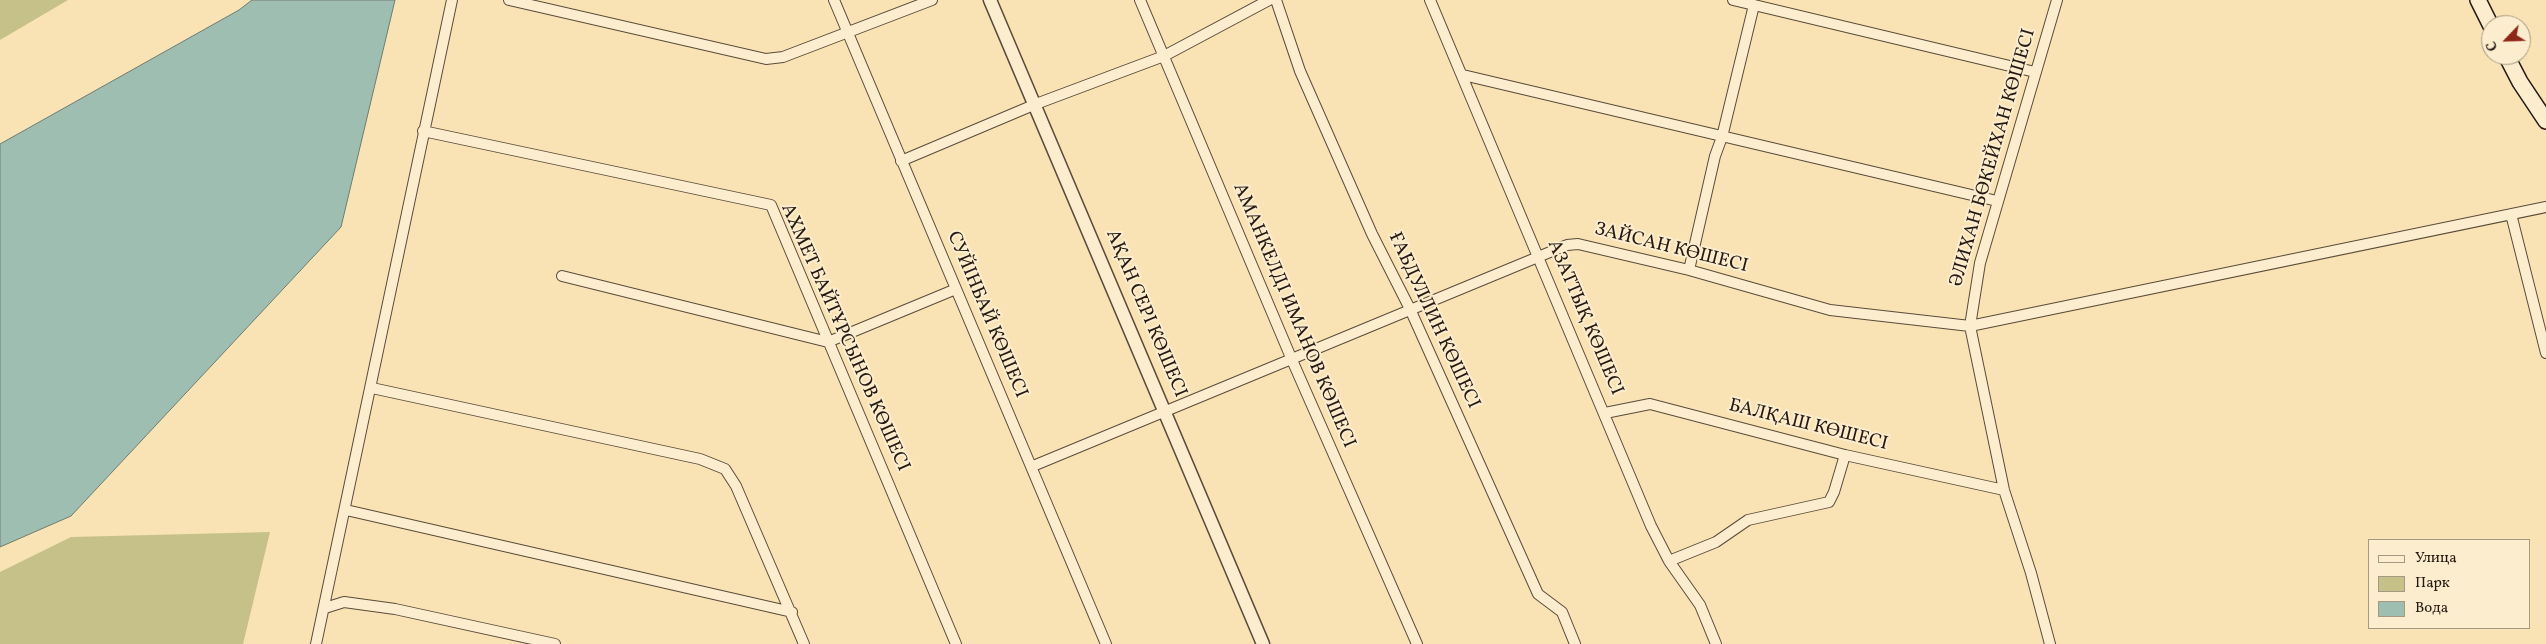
<!DOCTYPE html>
<meta charset="utf-8">
<style>
body{margin:0}
#map{position:relative;width:2546px;height:644px;overflow:hidden;background:#f9e3b4;font-family:Vollkorn,serif}
canvas{display:block}
.legend{position:absolute;left:2368px;top:539px;width:162px;height:90px;box-sizing:border-box;background:#fbedce;border:1px solid #a69883;margin:0;padding:6px 9px;list-style:none;font-size:15px;color:#261912}
.legend li{display:flex;align-items:center;gap:10px;height:25px}
.legend b{width:25px;border:1px solid #a69883}
.north{position:absolute;left:2481px;top:15px;width:50px;height:50px;box-sizing:border-box;background:#fbedce;border:1px solid #a69883;border-radius:50%;rotate:246deg;font-size:14px;font-weight:700;line-height:20px;text-align:center;color:#261912}
.north::after{content:'';display:block;margin:auto;width:18px;height:22px;background:#8f2418;clip-path:polygon(50% 0,100% 100%,50% 72%,0 100%)}
</style>
<div id="map">
<canvas width="2546" height="644"></canvas>
<ul class="legend">
<li><b style="height:6px;background:#fbedce"></b>Улица</li>
<li><b style="height:14px;background:#c5c188"></b>Парк</li>
<li><b style="height:14px;background:#9ebeb1"></b>Вода</li>
</ul>
<div class="north">С</div>
</div>
<script>
const g = document.querySelector('canvas').getContext('2d');
g.lineJoin = 'round';
function fillPath(path, color) { g.fillStyle = color; g.fill(path, 'evenodd'); }
const shape = rows => new Path2D(rows.map(r => 'M' + r).join(''));
function trace(path, color, width, dash) { g.strokeStyle = color; g.lineWidth = width; g.lineCap = dash ? 'butt' : 'round'; g.setLineDash(dash || []); g.stroke(path); }
function write(font, color, halo, rows, align = 'center') {
  g.font = font + ' Vollkorn,serif'; g.lineWidth = 4; g.setLineDash([]); g.textBaseline = 'middle'; g.strokeStyle = halo; g.fillStyle = color; for (const [text, x, y, turn = 0] of rows) {
    g.save(); g.translate(x, y); g.rotate((+turn || 0) * Math.PI / 180); g.textAlign = isNaN(turn) ? turn : align; if (halo) g.strokeText(text, 0, 0); g.fillText(text, 0, 0); g.restore();
  }
}
fillPath(shape([
 [0,0,68,0,0,40],
 [270,532,243,644,0,644,0,572,71,537]
]), '#c5c188');
const water = shape([
 [252,0,395,0,341,227,71,516,0,547,0,144,239,10,252,0]
]);
fillPath(water, '#9ebeb1');
trace(water, '#6e7c71', 1);
const minor = shape([
 [509,0,766,59,783,57,932,0],
 [834,0,1106,644],
 [1140,0,1292,360,1417,644],
 [1276,0,1300,71,1372,234,1410,309,1538,594,1562,612,1575,644],
 [1430,0,1651,526,1669,561,1700,605,1716,644],
 [1733,0,2035,72],
 [1463,75,1997,201],
 [423,131,771,205,956,644],
 [901,161,1036,104,1164,56,1269,0],
 [2511,214,2546,353],
 [1689,270,1715,156,1722,137,1754,5],
 [562,276,828,342,956,289],
 [372,388,700,459,725,469,736,486,804,644],
 [1605,413,1650,404,1845,455,2004,490],
 [1033,466,1567,245,1578,244,1689,270,1830,310,1970,326,2546,207],
 [346,510,792,612],
 [1669,561,1716,542,1748,520,1829,502,1834,492,1845,455],
 [325,608,344,602,395,609,555,644],
 [316,644,452,0],
 [2050,644,2031,573,2004,490,1970,326,1980,263,2057,0]
]);
const tertiary = shape([
 [990,0,1263,644]
]);
const secondary = shape([
 [2478,0,2491,26],
 [2506,55,2520,82,2546,121]
]);
trace(minor, '#5b4c3a', 12);
trace(tertiary, '#5b4c3a', 15);
trace(secondary, '#261912', 18);
trace(minor, '#fbedce', 10);
trace(tertiary, '#fbedce', 12);
trace(secondary, '#fbedce', 15);
write('19px', '#261912', '#fbedce', [
 ["ӘЛИХАН БӨКЕЙХАН КӨШЕСІ",1994,158,-74],
 ["ЗАЙСАН КӨШЕСІ",1671,249,14],
 ["АҚАН СЕРІ КӨШЕСІ",1145,314,67],
 ["СУЙІНБАЙ КӨШЕСІ",986,315,67],
 ["АМАНКЕЛДІ ИМАНОВ КӨШЕСІ",1293,316,67],
 ["АЗАТТЫҚ КӨШЕСІ",1584,318,67],
 ["ҒАБДУЛЛИН КӨШЕСІ",1433,321,65],
 ["АХМЕТ БАЙТҰРСЫНОВ КӨШЕСІ",844,338,66],
 ["БАЛҚАШ КӨШЕСІ",1808,426,14]
]);
</script>
